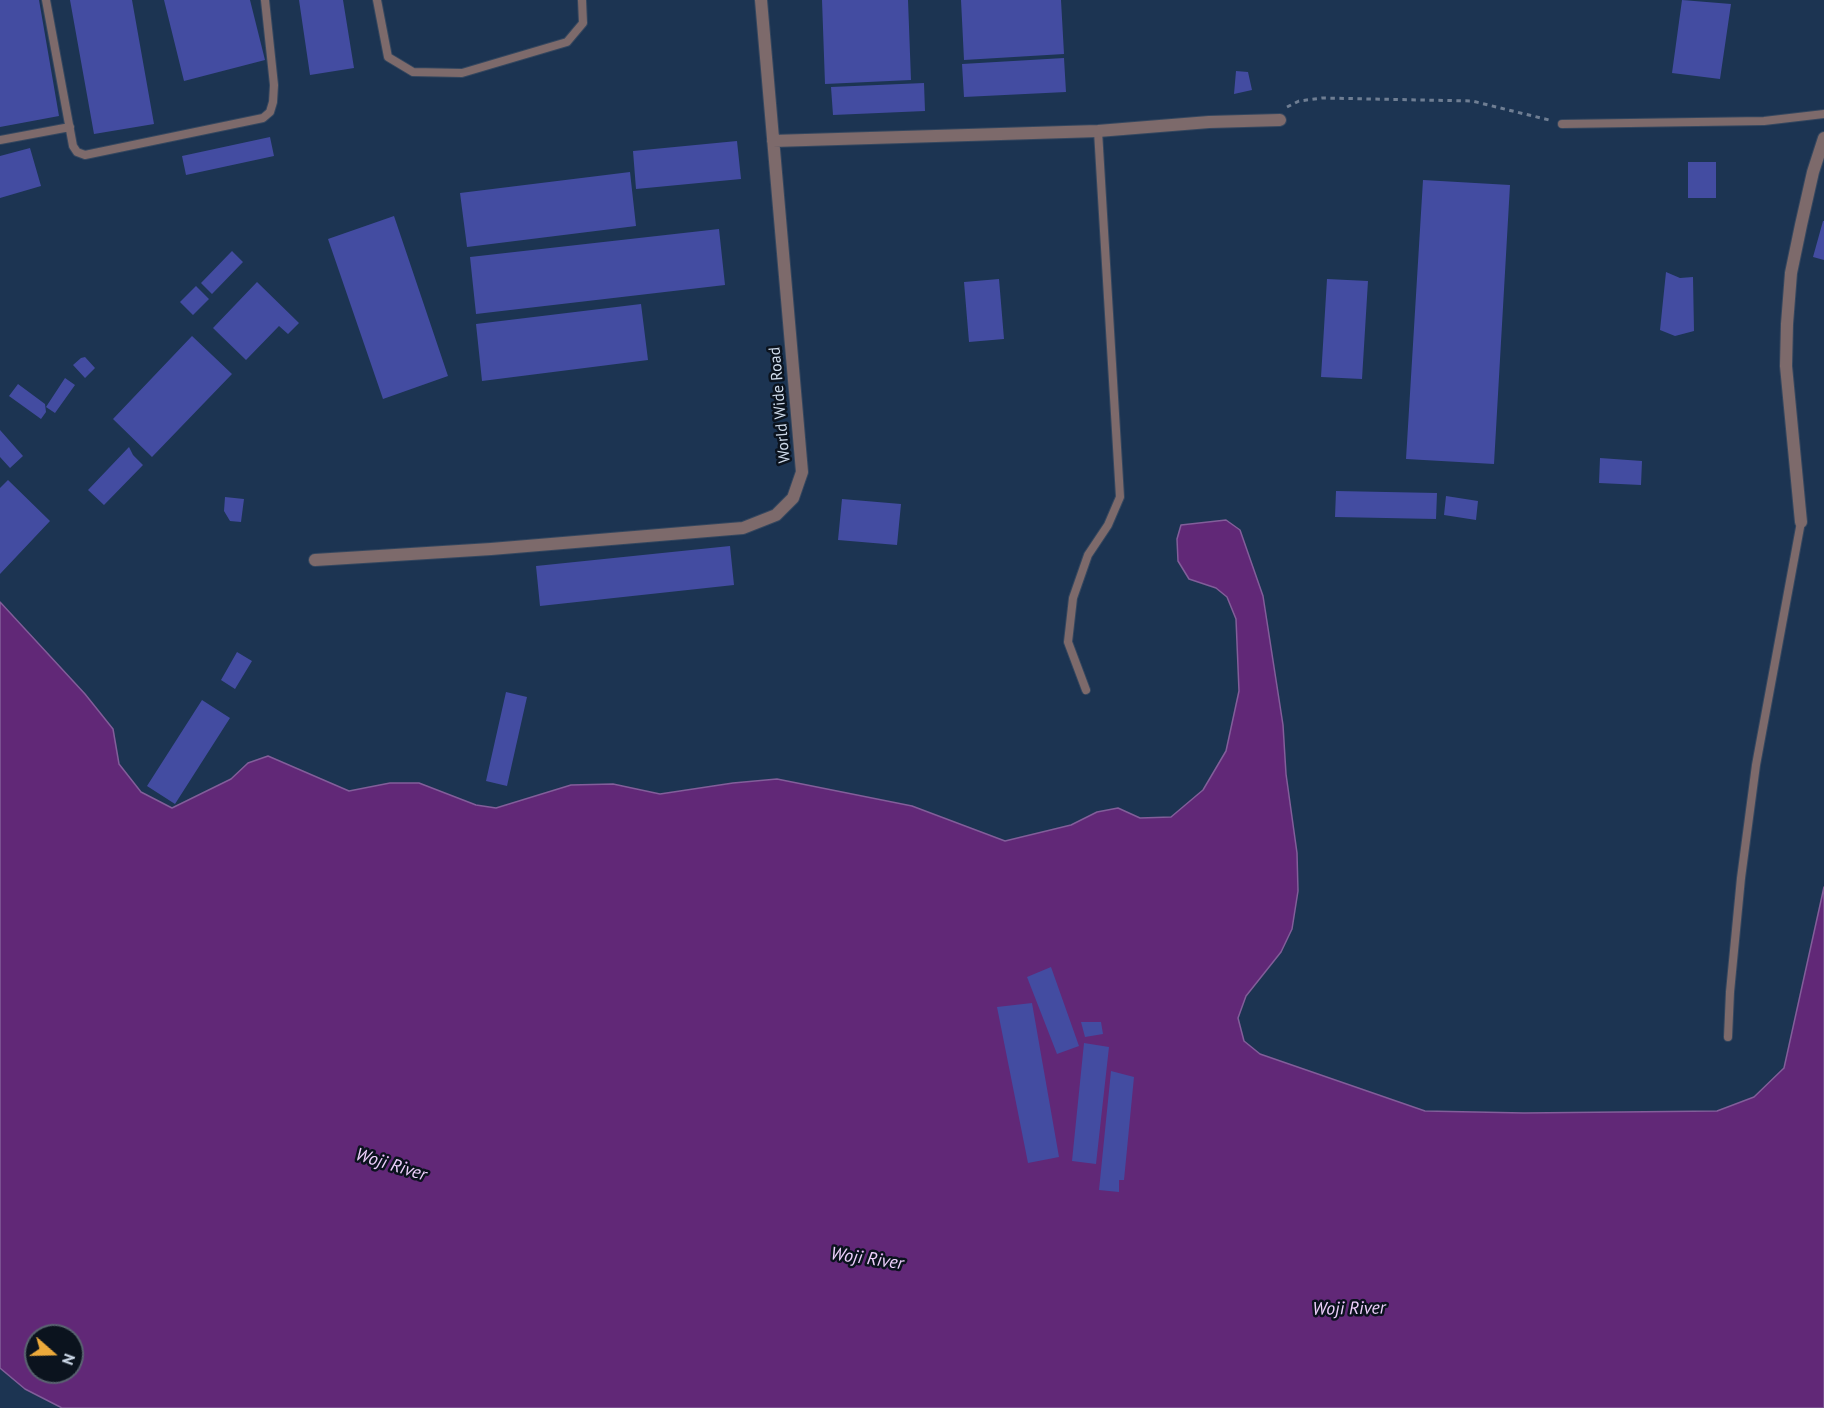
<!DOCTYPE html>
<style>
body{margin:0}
#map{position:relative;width:1824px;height:1408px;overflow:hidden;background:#182b44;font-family:"PT Sans",sans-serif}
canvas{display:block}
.north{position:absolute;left:24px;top:1324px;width:60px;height:60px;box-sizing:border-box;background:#0b131e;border:2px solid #596370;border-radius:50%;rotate:110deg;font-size:16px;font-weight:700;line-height:24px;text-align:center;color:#cfdbeb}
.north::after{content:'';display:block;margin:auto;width:21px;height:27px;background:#eca93b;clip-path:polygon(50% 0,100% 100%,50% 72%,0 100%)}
</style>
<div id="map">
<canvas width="1824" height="1408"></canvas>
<div class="north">N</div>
</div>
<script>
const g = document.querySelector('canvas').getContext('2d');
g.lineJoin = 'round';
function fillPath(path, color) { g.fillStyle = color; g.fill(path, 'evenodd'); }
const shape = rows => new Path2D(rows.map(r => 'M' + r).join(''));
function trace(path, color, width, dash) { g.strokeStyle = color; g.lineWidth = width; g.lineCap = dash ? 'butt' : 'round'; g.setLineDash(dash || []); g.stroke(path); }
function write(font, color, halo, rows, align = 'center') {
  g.font = font + ' "PT Sans",sans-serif'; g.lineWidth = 5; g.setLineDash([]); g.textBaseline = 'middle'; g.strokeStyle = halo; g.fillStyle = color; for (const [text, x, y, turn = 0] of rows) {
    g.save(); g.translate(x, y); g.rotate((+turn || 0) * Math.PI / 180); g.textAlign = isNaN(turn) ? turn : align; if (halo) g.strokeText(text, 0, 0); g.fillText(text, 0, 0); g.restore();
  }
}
fillPath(shape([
 [0,0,1824,0,1824,887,1784,1068,1754,1097,1717,1111,1524,1113,1425,1111,1260,1054,1244,1041,1238,1018,1246,996,1281,952,1298,891,1297,853,1286,774,1283,725,1263,596,1189,579,1216,588,1227,597,1236,619,1239,691,1226,751,1203,790,1171,817,1140,818,1118,808,1097,812,1071,825,1005,841,912,806,777,779,733,783,660,794,613,784,571,785,497,808,363,789,349,791,324,781,248,763,231,779,172,808,141,792,119,764,113,729,85,694,0,602],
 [0,1368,25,1389,62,1408,0,1408]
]), '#1c3452');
const water = shape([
 [1226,520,1240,530,1263,596,1283,725,1286,774,1297,853,1298,891,1292,929,1281,952,1246,996,1238,1018,1244,1041,1260,1054,1425,1111,1524,1113,1717,1111,1754,1097,1784,1068,1824,887,1824,1408,62,1408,25,1389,0,1368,0,602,85,694,113,729,119,764,141,792,172,808,231,779,248,763,268,756,349,791,390,783,419,783,476,805,496,808,571,785,613,784,660,794,733,783,777,779,912,806,1005,841,1071,825,1097,812,1118,808,1140,818,1171,817,1203,790,1226,751,1239,691,1236,619,1227,597,1216,588,1189,579,1178,561,1177,539,1181,525,1226,520],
 [36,1336,72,1336,72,1372,36,1372,36,1336]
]);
fillPath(water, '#612877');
trace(water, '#825e9a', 1.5);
fillPath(shape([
 [0,0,39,0,59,116,0,127],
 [70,0,132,0,154,124,94,134],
 [164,0,250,0,265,60,184,81],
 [299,0,343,0,354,68,310,75],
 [822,0,908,0,911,80,825,84],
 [961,0,1061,0,1064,54,964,60],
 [1682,0,1731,4,1720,79,1672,73],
 [1064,58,1066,92,964,97,962,64],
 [1236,71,1248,72,1252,90,1234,94],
 [924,83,925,111,833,115,831,87],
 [270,137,274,156,186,175,182,156],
 [737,141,741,179,636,189,633,151],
 [30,148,41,186,0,198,0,156],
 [1688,162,1716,162,1716,198,1688,198],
 [630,172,636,226,467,247,460,193],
 [1423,180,1510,185,1494,464,1406,459],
 [394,216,448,376,383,399,328,239],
 [1823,221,1824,221,1824,260,1813,257],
 [719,229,725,285,476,314,470,257],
 [232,251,243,262,212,294,201,283],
 [1666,272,1680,278,1693,277,1694,331,1675,336,1660,330],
 [999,279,1004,339,969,342,964,282],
 [1327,279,1368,281,1362,379,1321,377],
 [257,282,299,323,288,334,279,326,246,360,213,328],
 [196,286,209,299,193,315,180,302],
 [641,304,648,360,482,381,476,324],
 [192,336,232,374,152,457,113,419],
 [85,357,95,368,85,378,73,365,81,358],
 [65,378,75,385,55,413,46,407],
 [18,384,45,404,46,412,41,419,9,396],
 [0,430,23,456,10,468,0,457],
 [129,447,133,455,143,465,104,505,88,490],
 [1600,458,1642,461,1641,485,1599,483],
 [8,480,50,521,0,574,0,488],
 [1336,491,1437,493,1436,519,1335,517],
 [1446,496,1478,501,1476,520,1444,515],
 [225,497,244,499,241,522,230,521,224,511],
 [842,499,901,504,897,545,838,540],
 [730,546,734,585,540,606,536,566],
 [237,652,252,661,235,689,221,680],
 [506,692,527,697,507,786,486,781],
 [202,700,230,718,175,804,147,786],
 [1051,967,1079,1046,1057,1054,1027,977],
 [1032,1003,1059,1157,1028,1163,997,1007],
 [1081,1022,1101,1022,1103,1034,1085,1037],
 [1084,1043,1109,1047,1096,1164,1072,1161],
 [1111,1071,1134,1077,1124,1180,1119,1180,1119,1192,1099,1190]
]), '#434ca1');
const lane = shape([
 [46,0,73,146,77,152,85,155,263,118,270,112,273,102,274,85,265,0],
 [377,0,388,57,413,72,462,73,567,42,583,23,582,0],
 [1562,124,1764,121,1824,114],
 [0,140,70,127],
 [1086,690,1068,642,1073,598,1088,555,1108,525,1120,497,1098,131],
 [1728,1037,1730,992,1741,878,1756,765,1801,522]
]);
const street = shape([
 [773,141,1098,131,1209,122,1280,120],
 [1801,522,1786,366,1787,324,1791,273,1801,225,1813,172,1824,138],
 [315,560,491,549,743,528,776,515,793,498,802,472,761,0]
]);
trace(lane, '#35475f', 10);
trace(street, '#35475f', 14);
trace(shape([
 [1287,107,1299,101,1322,98,1472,101,1549,120]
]), '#6f7e93', 3, [4.5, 4.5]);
trace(lane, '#7d6a6b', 8);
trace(street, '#7d6a6b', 12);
write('16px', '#cfdbeb', '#0b131e', [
 ["World Wide Road",780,405,-95]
]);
write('italic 18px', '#eed0fc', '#0b131e', [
 ["Woji River",391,1165,17],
 ["Woji River",867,1259,8],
 ["Woji River",1349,1309,-1]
]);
</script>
